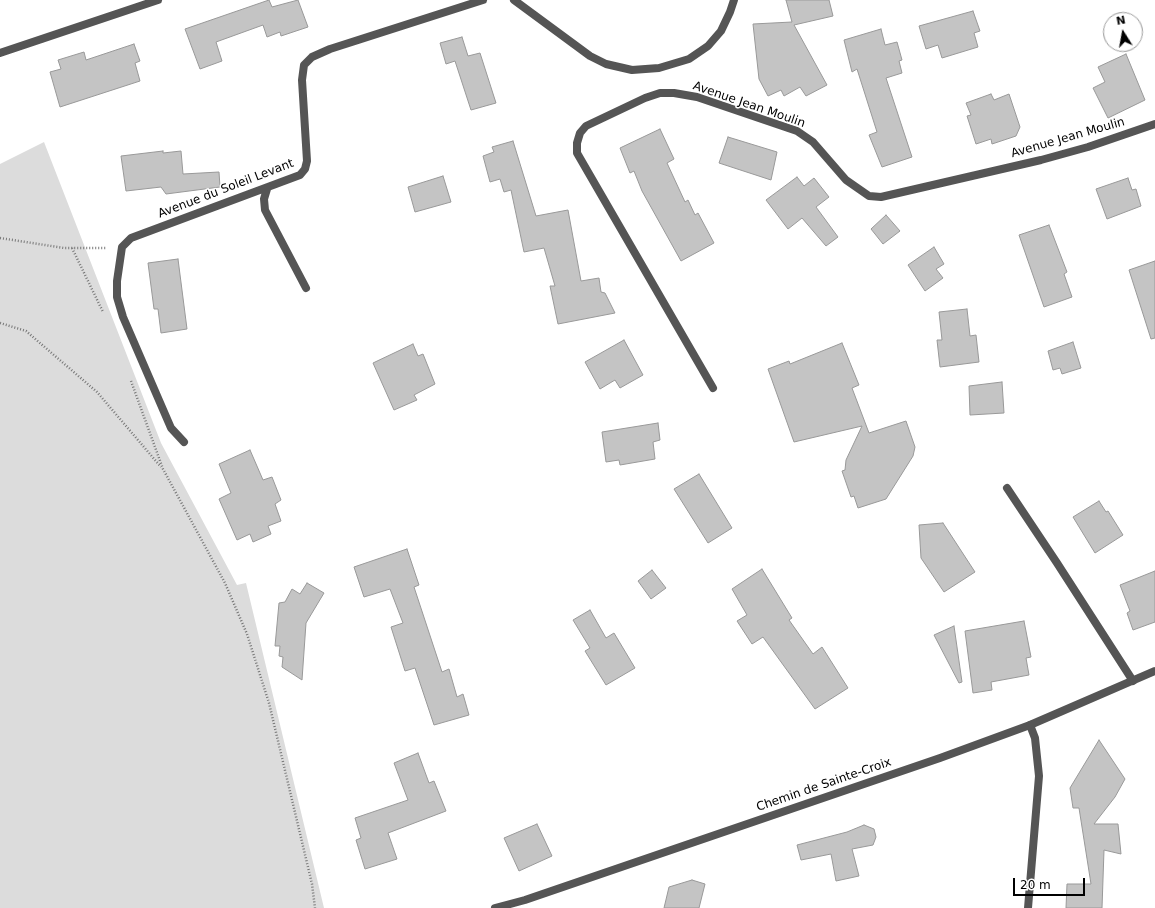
<!DOCTYPE html>
<style>
body{margin:0}
#map{position:relative;width:1155px;height:908px;overflow:hidden;background:#fff;font-family:"DejaVu Sans",sans-serif}
canvas{display:block}
.north{position:absolute;left:1103px;top:12px;width:40px;height:40px;box-sizing:border-box;background:#fff;border:1px solid #999;border-radius:50%;rotate:349deg;font-size:11px;font-weight:700;line-height:16px;text-align:center;color:#000}
.north::after{content:'';display:block;margin:auto;width:14px;height:18px;background:#000;clip-path:polygon(50% 0,100% 100%,50% 72%,0 100%)}
.scale{position:absolute;left:1013px;top:878px;width:72px;height:18px;box-sizing:border-box;border:2px solid #000;border-top:0;padding-left:5px;font-size:12px;line-height:14px;white-space:nowrap;color:#000;-webkit-text-stroke:3px #fff;paint-order:stroke}
</style>
<div id="map">
<canvas width="1155" height="908"></canvas>
<div class="north">N</div>
<div class="scale">20 m</div>
</div>
<script>
const g = document.querySelector('canvas').getContext('2d');
g.lineJoin = 'round';
function fillPath(path, color) { g.fillStyle = color; g.fill(path, 'evenodd'); }
const shape = rows => new Path2D(rows.map(r => 'M' + r).join(''));
function trace(path, color, width, dash) { g.strokeStyle = color; g.lineWidth = width; g.lineCap = dash ? 'butt' : 'round'; g.setLineDash(dash || []); g.stroke(path); }
function write(font, color, halo, rows, align = 'center') {
  g.font = font + ' "DejaVu Sans",sans-serif'; g.lineWidth = 3; g.setLineDash([]); g.textBaseline = 'middle'; g.strokeStyle = halo; g.fillStyle = color; for (const [text, x, y, turn = 0] of rows) {
    g.save(); g.translate(x, y); g.rotate((+turn || 0) * Math.PI / 180); g.textAlign = isNaN(turn) ? turn : align; if (halo) g.strokeText(text, 0, 0); g.fillText(text, 0, 0); g.restore();
  }
}
fillPath(shape([
 [44,142,161,443,237,585,246,583,324,908,0,908,0,164]
]), '#dcdcdc');
const building = shape([
 [269,0,272,7,298,0,308,27,281,36,280,32,267,37,263,25,216,42,222,61,200,69,185,29,269,0],
 [786,0,829,0,833,16,794,25,827,85,806,96,800,87,784,96,781,90,768,96,759,79,753,24,792,22,786,0],
 [973,11,980,31,974,33,978,47,942,58,938,45,926,49,919,26,973,11],
 [881,29,885,45,897,42,902,60,899,61,902,73,886,78,912,157,882,167,869,135,877,132,857,69,852,72,844,40,881,29],
 [462,37,468,56,480,53,496,103,471,110,455,61,446,64,440,43,462,37],
 [134,44,140,61,135,63,140,81,60,107,50,72,61,69,58,60,84,52,86,60,134,44],
 [1126,54,1145,100,1108,118,1093,88,1105,82,1098,67,1126,54],
 [991,94,994,100,1009,94,1020,127,1016,136,992,144,991,139,976,144,967,116,971,115,966,103,991,94],
 [660,129,674,159,667,163,685,202,688,200,695,215,698,213,714,243,681,261,642,191,634,171,630,173,620,148,660,129],
 [728,137,777,152,771,180,719,163,728,137],
 [513,141,536,216,568,210,581,281,599,278,601,292,605,293,615,313,558,324,550,286,555,286,544,248,524,252,511,190,504,192,500,179,490,182,483,156,494,152,492,147,513,141],
 [163,151,163,153,181,151,183,174,219,172,220,187,166,194,161,187,126,191,121,156,163,151],
 [443,176,451,202,415,212,408,187,443,176],
 [797,177,804,186,814,178,829,197,816,207,838,237,826,246,802,218,788,229,766,200,797,177],
 [1128,178,1132,190,1136,189,1141,206,1107,219,1096,189,1128,178],
 [886,215,900,231,883,244,871,229,886,215],
 [1049,225,1067,272,1064,274,1072,297,1044,307,1019,235,1049,225],
 [934,247,944,264,936,269,943,278,925,291,908,265,934,247],
 [178,259,187,329,161,333,158,309,154,309,148,263,178,259],
 [1155,261,1155,338,1151,339,1129,270,1155,261],
 [967,309,970,336,976,335,979,362,940,367,937,340,942,340,939,312,967,309],
 [624,340,643,375,620,388,615,380,600,389,585,362,624,340],
 [1073,342,1081,368,1062,374,1060,368,1053,370,1048,351,1073,342],
 [842,343,859,385,852,388,869,433,906,421,915,447,913,456,886,499,858,508,854,496,851,497,842,471,845,470,846,460,862,426,794,442,768,369,789,361,790,364,842,343],
 [413,344,418,356,423,354,435,384,414,395,417,400,394,410,373,363,413,344],
 [1002,382,1004,413,970,415,969,386,1002,382],
 [658,423,660,440,653,442,655,459,620,465,619,460,606,462,602,432,658,423],
 [250,450,263,480,272,477,281,500,275,504,281,521,268,526,271,534,253,542,250,534,237,540,219,499,231,493,219,464,250,450],
 [699,474,732,528,708,543,674,489,699,474],
 [1099,501,1106,512,1108,511,1123,535,1095,553,1073,517,1099,501],
 [943,523,975,572,944,592,921,558,919,525,943,523],
 [407,549,419,585,414,587,442,672,449,669,457,697,463,694,469,715,434,725,415,668,405,671,391,627,403,623,390,589,364,597,354,567,407,549],
 [762,569,792,618,789,620,813,654,822,647,848,688,815,709,763,637,752,644,737,621,747,615,732,589,762,569],
 [652,570,666,588,651,599,638,581,652,570],
 [1155,571,1155,622,1133,630,1127,613,1130,611,1120,585,1155,571],
 [307,583,324,593,306,623,302,680,282,667,283,657,279,656,280,646,275,646,279,603,285,602,292,589,300,594,307,583],
 [590,610,606,638,614,633,635,668,606,685,585,651,590,648,573,620,590,610],
 [1024,621,1031,657,1026,658,1029,675,991,682,992,690,973,693,965,631,1024,621],
 [954,626,962,682,959,683,934,635,954,626],
 [1099,740,1125,779,1115,797,1094,824,1118,824,1121,854,1104,850,1102,908,1066,908,1067,884,1091,884,1079,808,1073,808,1070,788,1099,740],
 [418,753,429,783,434,781,446,811,388,833,397,859,365,869,356,840,361,838,355,818,408,800,394,763,418,753],
 [537,824,552,856,519,871,504,838,537,824],
 [864,825,874,829,876,837,873,845,852,849,859,876,836,881,831,854,801,860,797,845,847,832,864,825],
 [692,880,705,884,699,908,664,908,669,887,692,880]
]);
fillPath(building, '#c4c4c4');
trace(building, '#999', 1);
trace(shape([
 [0,238,64,248,106,248],
 [72,248,103,312],
 [0,323,26,331,97,392,161,467],
 [131,381,163,469,225,583,247,634,269,703,312,884,315,908]
]), '#777', 2.5, [1, 2]);
trace(shape([
 [1007,488,1057,563,1133,681],
 [1028,908,1039,776,1035,738,1030,725]
]), '#555', 8);
trace(shape([
 [514,0,590,56,606,64,632,70,659,68,689,59,708,46,721,31,730,12,734,0],
 [0,53,158,0],
 [267,189,264,199,265,210,306,288],
 [713,388,577,153,577,143,580,133,586,126,645,98,660,93,674,93,697,97,797,131,813,142,846,180,869,196,881,197,1041,160,1088,147,1155,124],
 [184,442,171,428,123,317,117,297,117,281,122,247,131,238,300,175,305,169,307,161,302,80,304,65,312,57,330,49,483,0],
 [495,908,525,900,940,758,1030,725,1155,671]
]), '#555', 8);
write('12px', '#000', '#fff', [
 ["Avenue Jean Moulin",749,105,19],
 ["Avenue Jean Moulin",1068,138,-16],
 ["Avenue du Soleil Levant",226,189,-21],
 ["Chemin de Sainte-Croix",824,785,-19]
]);
</script>
